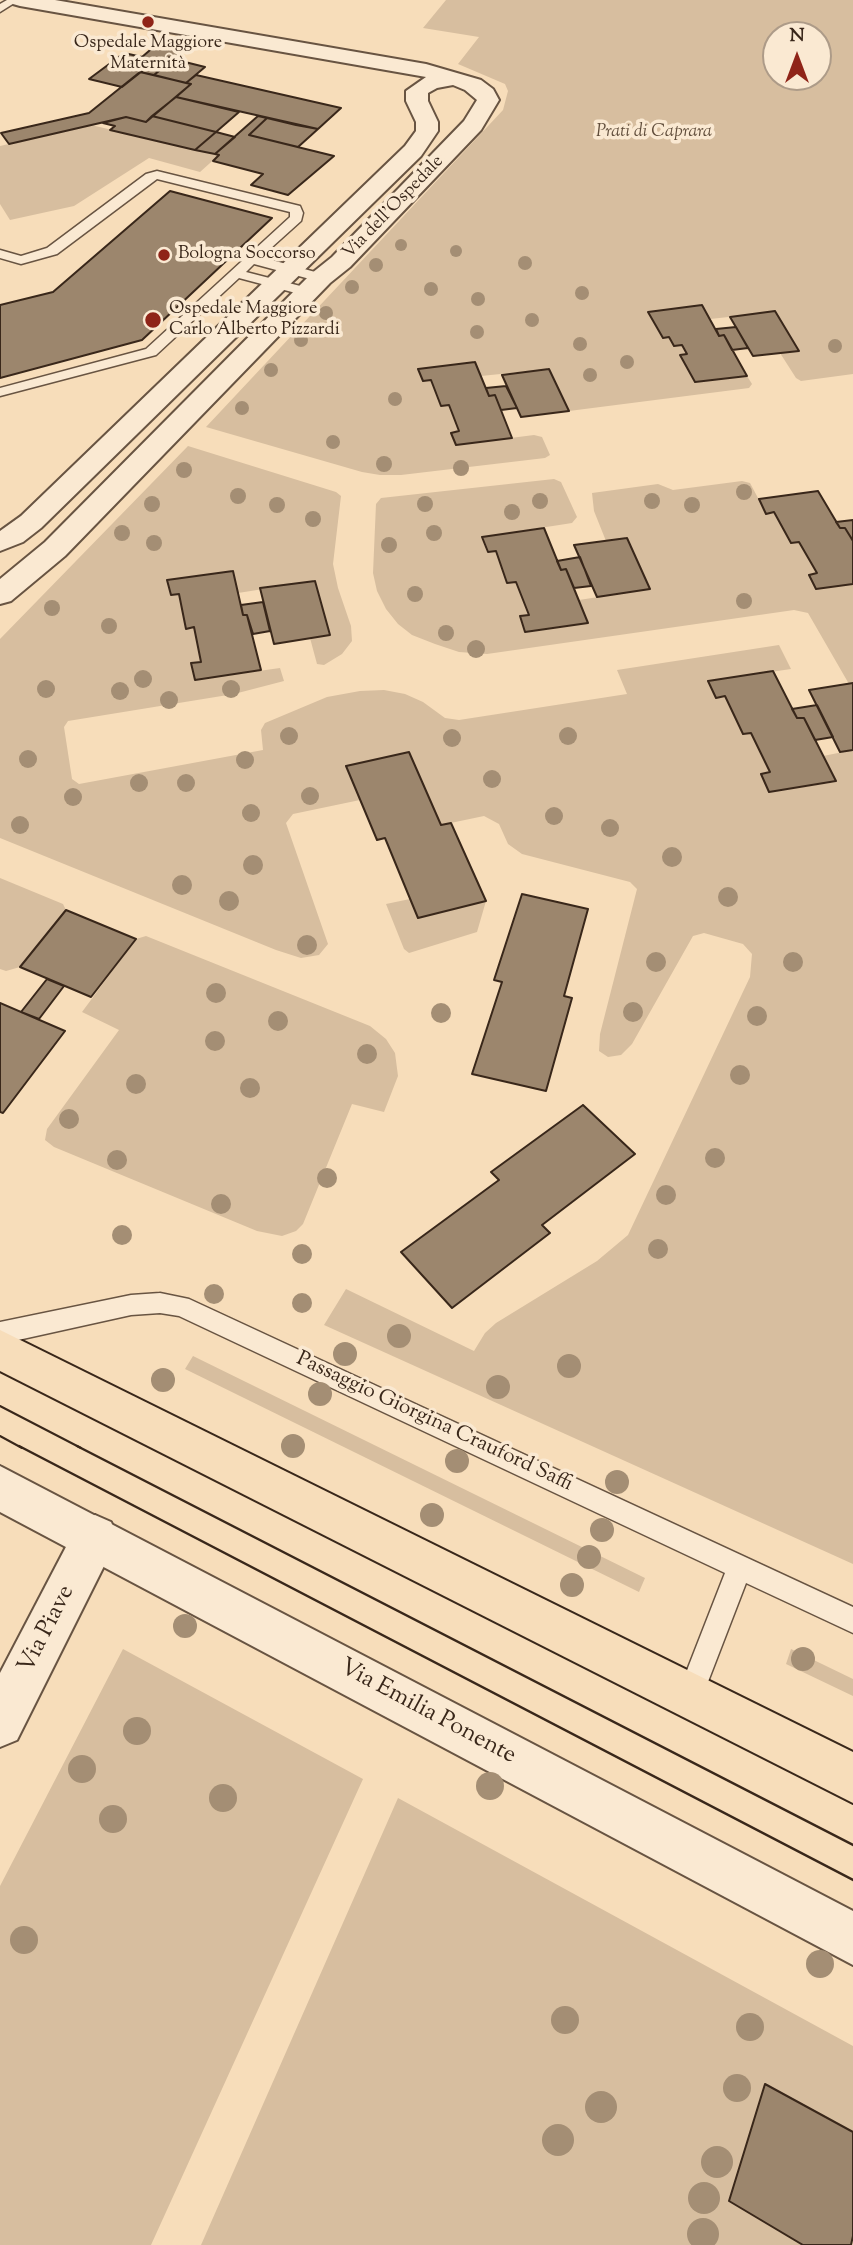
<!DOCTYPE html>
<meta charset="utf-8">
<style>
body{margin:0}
#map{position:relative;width:853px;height:2245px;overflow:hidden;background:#f7ddba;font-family:"Sorts Mill Goudy",serif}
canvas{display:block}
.north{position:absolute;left:762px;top:21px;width:70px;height:70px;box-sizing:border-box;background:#fae9d2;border:2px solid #ad9b88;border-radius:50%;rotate:0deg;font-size:19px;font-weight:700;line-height:28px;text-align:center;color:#39271a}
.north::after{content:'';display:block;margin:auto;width:24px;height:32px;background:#8f2418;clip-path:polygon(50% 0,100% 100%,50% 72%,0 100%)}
</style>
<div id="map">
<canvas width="853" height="2245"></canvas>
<div class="north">N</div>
</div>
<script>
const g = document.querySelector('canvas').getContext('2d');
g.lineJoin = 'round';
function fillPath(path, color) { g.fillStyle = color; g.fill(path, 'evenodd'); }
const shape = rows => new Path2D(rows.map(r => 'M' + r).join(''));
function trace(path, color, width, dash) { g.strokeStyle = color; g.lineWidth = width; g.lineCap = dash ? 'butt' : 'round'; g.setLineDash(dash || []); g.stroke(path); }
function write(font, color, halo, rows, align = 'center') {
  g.font = font + ' "Sorts Mill Goudy",serif'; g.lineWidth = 7; g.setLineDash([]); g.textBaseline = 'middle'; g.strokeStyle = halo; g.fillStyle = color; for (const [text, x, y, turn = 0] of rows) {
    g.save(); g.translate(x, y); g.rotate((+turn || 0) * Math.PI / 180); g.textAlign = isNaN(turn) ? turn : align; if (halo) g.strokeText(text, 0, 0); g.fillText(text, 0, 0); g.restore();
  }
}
fillPath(shape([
 [446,0,853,0,853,374,801,381,796,378,780,353,775,312,710,319,701,305,649,312,663,338,669,337,682,345,687,354,680,355,695,382,747,376,752,384,749,388,569,411,549,369,481,376,475,362,419,369,431,380,449,405,459,431,451,433,456,445,534,435,542,437,550,455,545,458,401,475,380,475,362,472,206,427,503,110,508,91,505,84,458,64,479,37,423,28],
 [776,35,818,35,818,77,776,77],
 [91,125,219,155,200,172,149,158,74,206,10,220,0,204,0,146],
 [188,446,336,492,341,496,333,564,338,588,351,626,352,641,342,654,324,665,317,664,310,638,330,635,314,581,238,593,232,571,168,580,171,595,179,594,186,628,194,627,201,662,191,663,195,680,280,668,284,681,234,694,68,721,64,727,72,779,79,784,263,750,261,730,265,723,327,697,360,691,384,690,405,694,423,702,445,718,459,720,627,694,617,670,779,645,791,669,709,681,716,698,725,696,743,734,751,733,770,772,761,774,769,792,836,782,823,756,853,750,853,1564,324,1325,346,1289,474,1351,485,1333,496,1323,597,1261,628,1235,750,977,752,954,743,944,704,933,693,936,632,1044,621,1055,608,1057,599,1051,600,1034,637,889,630,882,522,854,508,844,499,824,484,816,441,825,409,752,347,767,360,800,293,814,286,823,328,944,319,955,301,958,276,950,0,838,0,639],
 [554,479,561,482,577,517,572,523,482,537,487,552,496,551,507,583,516,582,529,615,520,617,525,631,588,623,579,600,650,589,627,538,606,541,594,511,592,493,658,484,673,490,742,481,750,483,766,513,774,512,791,543,799,542,817,573,809,575,816,589,853,584,853,683,849,684,808,613,794,610,487,654,459,652,435,644,412,635,398,624,386,609,377,591,373,573,376,504,381,498],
 [0,878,63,904,66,910,20,967,6,971,0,969],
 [410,899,418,918,486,901,477,932,409,953,404,949,386,904],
 [146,936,370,1026,386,1039,395,1053,398,1076,384,1112,352,1104,303,1224,296,1231,282,1236,257,1231,54,1147,45,1140,47,1129,119,1030,82,1012,136,939],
 [193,1356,645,1578,639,1592,185,1369],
 [123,1649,363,1779,151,2245,0,2245,0,1886],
 [791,1649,853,1679,853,1696,786,1664],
 [398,1798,853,2046,853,2132,765,2084,729,2201,803,2245,201,2245]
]), '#d7be9f');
const building = shape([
 [164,38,190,44,169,63,142,57,164,38],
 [124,53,156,60,122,87,89,79,124,53],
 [173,59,205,67,186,83,154,75,173,59],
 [156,60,169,63,154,75,140,72,156,60],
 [140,72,191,84,146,122,126,117,9,144,1,133,89,113,140,72],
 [196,75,341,108,318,129,176,97,191,84,186,83,196,75],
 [176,97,239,112,216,132,152,116,176,97],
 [152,116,216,132,195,150,110,130,115,126,103,123,126,117,146,122,152,116],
 [258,116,267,118,249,135,334,156,288,195,251,185,263,174,213,161,219,155,215,154,258,116],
 [267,118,296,125,318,129,298,147,249,135,267,118],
 [216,132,235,137,215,154,195,150,216,132],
 [170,191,272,218,142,340,0,378,0,305,53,292,170,191],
 [702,305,719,336,724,335,747,376,695,382,680,355,687,354,682,345,674,346,669,337,663,338,648,312,702,305],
 [775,311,799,351,753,356,730,317,775,311],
 [736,327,748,348,732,350,724,335,719,336,716,329,736,327],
 [475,362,489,396,495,395,512,438,456,445,451,433,459,431,449,405,441,406,431,380,423,381,418,369,475,362],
 [549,369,569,411,521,417,502,375,549,369],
 [506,386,517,408,501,410,495,395,489,396,486,388,506,386],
 [818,491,840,528,845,528,853,541,853,584,816,589,809,575,817,573,799,542,791,543,774,512,766,514,759,499,818,491],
 [853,520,853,541,845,528,840,528,836,522,853,520],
 [544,528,561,570,566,569,588,623,525,632,520,616,529,615,516,582,507,583,496,551,488,552,482,537,544,528],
 [627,538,650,589,597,597,574,545,627,538],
 [580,557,591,586,574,588,566,569,561,570,557,561,580,557],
 [233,571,243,615,247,615,261,670,195,680,191,663,201,662,194,627,186,629,179,594,171,595,167,580,233,571],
 [315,581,330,635,274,644,260,588,315,581],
 [263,602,270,631,253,634,247,615,243,615,241,605,263,602],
 [773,671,797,718,804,718,836,781,769,792,761,774,770,772,751,733,743,734,725,696,716,698,708,681,773,671],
 [853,683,853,750,840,752,809,690,853,683],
 [817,705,833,737,815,740,804,718,797,718,792,709,817,705],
 [409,752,441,825,451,823,486,901,418,918,385,838,377,840,346,766,409,752],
 [522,894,588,909,564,996,572,998,546,1091,472,1074,502,982,494,980,522,894],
 [66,910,136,939,91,997,20,967,66,910],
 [47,979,64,986,39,1019,21,1012,47,979],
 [0,1003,65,1031,3,1113,0,1112,0,1003],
 [583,1105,635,1154,542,1225,550,1233,452,1308,401,1252,499,1180,491,1172,583,1105],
 [765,2084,853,2132,853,2236,851,2245,803,2245,729,2201,765,2084]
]);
fillPath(building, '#9c866d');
trace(building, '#39271a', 2);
const service = shape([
 [7,0,19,0,0,12,0,4,7,0],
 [157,171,300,206,303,213,301,221,261,257,326,275,328,278,321,282,254,264,246,272,312,289,314,292,307,296,239,278,156,355,0,396,0,388,146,349,290,217,290,212,157,179,57,254,21,264,0,258,0,250,21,256,47,248,146,174,157,171],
 [160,1293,189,1299,853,1607,853,1633,746,1583,699,1705,690,1709,681,1705,677,1696,725,1573,179,1316,160,1313,131,1315,0,1344,0,1322,131,1295,160,1293]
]);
const minor = shape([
 [95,1515,111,1522,118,1538,17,1740,0,1747,0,1673,79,1522,95,1515]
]);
const tertiary = shape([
 [10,0,55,0,426,64,481,80,493,89,499,100,481,130,350,267,330,283,65,556,11,601,0,604,0,579,45,542,312,273,332,257,464,121,477,100,465,90,453,85,437,88,428,93,428,101,438,122,438,131,421,156,41,528,23,542,0,551,0,531,21,516,405,146,416,131,416,122,406,101,406,91,426,77,20,6,13,4,10,0],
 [0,1466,853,1911,853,1965,0,1512,0,1466]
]);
const primary = shape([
 [0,1330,853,1752,853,1803,0,1371,0,1330]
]);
trace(service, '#685442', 3);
trace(minor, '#685442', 4);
trace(tertiary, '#685442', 4);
trace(primary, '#39271a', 4);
fillPath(service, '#fae9d2');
fillPath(minor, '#fae9d2');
fillPath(tertiary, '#fae9d2');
fillPath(primary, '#f7ddba');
trace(shape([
 [0,1406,81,1448],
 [0,1436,22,1448]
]), '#39271a', 2);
trace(shape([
 [19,1446,853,1880],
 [77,1446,853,1845]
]), '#39271a', 2.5);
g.fillStyle = '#a48e74';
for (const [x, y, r] of [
 [401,245,6],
 [456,251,6],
 [525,263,7],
 [376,265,7],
 [352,287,7],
 [431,289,7],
 [582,293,7],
 [478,299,7],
 [326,313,7],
 [532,320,7],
 [477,332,7],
 [301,340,7],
 [580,344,7],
 [835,346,7],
 [627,362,7],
 [271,370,7],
 [590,375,7],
 [395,399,7],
 [242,408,7],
 [333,442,7],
 [384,464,8],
 [461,468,8],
 [184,470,8],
 [744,492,8],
 [238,496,8],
 [540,501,8],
 [652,501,8],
 [152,504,8],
 [425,504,8],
 [277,505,8],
 [692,505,8],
 [512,512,8],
 [313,519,8],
 [122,533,8],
 [434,533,8],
 [154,543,8],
 [389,545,8],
 [415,594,8],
 [744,601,8],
 [52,608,8],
 [109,626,8],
 [446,633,8],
 [476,649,9],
 [143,679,9],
 [46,689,9],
 [231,689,9],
 [120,691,9],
 [169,700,9],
 [289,736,9],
 [568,736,9],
 [452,738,9],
 [28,759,9],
 [245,760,9],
 [492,779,9],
 [139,783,9],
 [186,783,9],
 [310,796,9],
 [73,797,9],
 [251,813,9],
 [554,816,9],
 [20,825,9],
 [610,828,9],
 [672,857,10],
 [253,865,10],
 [182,885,10],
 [728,897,10],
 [229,901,10],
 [307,945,10],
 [656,962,10],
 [793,962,10],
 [216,993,10],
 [633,1012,10],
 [441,1013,10],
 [757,1016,10],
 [278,1021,10],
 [215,1041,10],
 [367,1054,10],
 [740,1075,10],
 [136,1084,10],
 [250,1088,10],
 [69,1119,10],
 [715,1158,10],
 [117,1160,10],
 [327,1178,10],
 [666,1195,10],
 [221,1204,10],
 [122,1235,10],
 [658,1249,10],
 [302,1254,10],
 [214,1294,10],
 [302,1303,10],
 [399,1336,12],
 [345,1354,12],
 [569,1366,12],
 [163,1380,12],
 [498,1387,12],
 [320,1394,12],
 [293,1446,12],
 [457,1461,12],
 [617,1482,12],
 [432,1515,12],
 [602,1530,12],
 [589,1557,12],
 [572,1585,12],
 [185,1626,12],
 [803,1659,12],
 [137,1731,14],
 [82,1769,14],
 [490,1786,14],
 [223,1798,14],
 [113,1819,14],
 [24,1940,14],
 [820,1964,14],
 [565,2020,14],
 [750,2027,14],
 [737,2088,14],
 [601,2107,16],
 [558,2140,16],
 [717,2162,16],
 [704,2198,16],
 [703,2234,16]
]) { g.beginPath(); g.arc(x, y, r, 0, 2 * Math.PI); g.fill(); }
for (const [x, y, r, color] of [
 [148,22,7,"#8f2418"],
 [164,255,7,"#8f2418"],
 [153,320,9,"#8f2418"]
]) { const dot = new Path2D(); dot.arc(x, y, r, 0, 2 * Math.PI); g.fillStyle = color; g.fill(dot); trace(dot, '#fae9d2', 2.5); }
write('18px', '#39271a', '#fae9d2', [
 ["Ospedale Maggiore",148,44,"center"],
 ["Maternità",148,65,"center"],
 ["Bologna Soccorso",178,255],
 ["Ospedale Maggiore",169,310],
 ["Carlo Alberto Pizzardi",169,331]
], 'left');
write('italic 18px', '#604d3b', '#fae9d2', [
 ["Prati di Caprara",654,133]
]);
write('18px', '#39271a', '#fae9d2', [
 ["Via dell'Ospedale",394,208,-46]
]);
write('21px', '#39271a', '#fae9d2', [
 ["Passaggio Giorgina Crauford Saffi",434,1423,25]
]);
write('24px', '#39271a', '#fae9d2', [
 ["Via Piave",48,1630,-63],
 ["Via Emilia Ponente",427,1713,28]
]);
</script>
